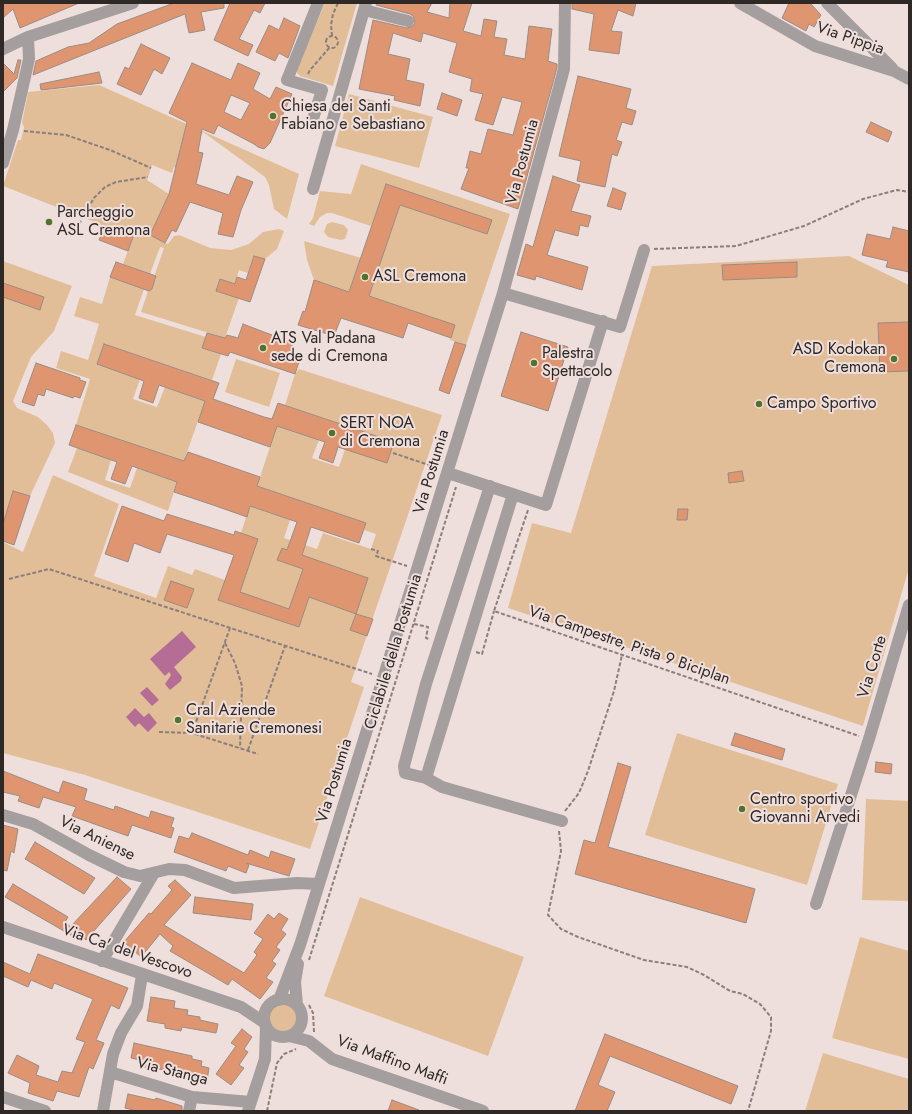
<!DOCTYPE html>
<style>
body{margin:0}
#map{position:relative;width:912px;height:1114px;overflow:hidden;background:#efdfdc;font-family:Jost,sans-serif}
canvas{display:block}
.frame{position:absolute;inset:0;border:4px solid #2e2827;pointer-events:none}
</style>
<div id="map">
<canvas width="912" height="1114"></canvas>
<div class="frame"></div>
</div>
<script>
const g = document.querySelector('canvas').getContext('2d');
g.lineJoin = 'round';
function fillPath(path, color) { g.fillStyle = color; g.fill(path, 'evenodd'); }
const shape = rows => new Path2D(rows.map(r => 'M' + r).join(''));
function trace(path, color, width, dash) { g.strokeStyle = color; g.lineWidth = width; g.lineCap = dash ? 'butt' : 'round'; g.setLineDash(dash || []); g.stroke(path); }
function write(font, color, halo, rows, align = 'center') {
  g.font = font + ' Jost,sans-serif'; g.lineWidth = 4; g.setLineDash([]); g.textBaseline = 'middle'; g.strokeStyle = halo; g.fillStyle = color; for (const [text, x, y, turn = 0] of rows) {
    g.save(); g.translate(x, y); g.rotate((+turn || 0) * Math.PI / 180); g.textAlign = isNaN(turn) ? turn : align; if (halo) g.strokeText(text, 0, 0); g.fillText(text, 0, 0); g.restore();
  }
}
fillPath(shape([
 [325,3,357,3,333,86,300,76,297,73,297,68],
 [99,85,299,174,287,219,274,209,269,185,265,177,203,132,201,136,185,133,177,168,174,167,172,173,152,165,147,180,169,194,150,235,165,243,168,244,174,236,179,235,210,248,231,250,249,244,263,232,279,229,284,231,277,249,265,259,254,256,248,273,239,270,235,284,220,280,217,291,239,298,225,338,141,312,148,291,152,289,156,278,155,274,164,248,160,247,150,274,123,264,133,237,3,186,18,140,21,140,24,127,22,123,28,92],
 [349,94,433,117,419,168,335,146],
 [361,164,510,214,466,345,450,340,455,325,369,296,400,205,487,234,386,184,371,226,332,213,327,213,320,217,314,226,309,224,313,218,320,191,351,194],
 [332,222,344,225,348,230,345,239,341,240,328,237,324,232,327,224],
 [304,241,361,258,346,302,329,301,334,287,314,280,307,260],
 [849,256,909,285,909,568,863,726,508,608,532,523,571,533,652,266],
 [3,261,72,286,54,331,31,357,13,401,17,408,38,417,47,425,53,433,55,443,30,496,13,492,3,524],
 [110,277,144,289,135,315,206,337,202,348,221,354,212,380,104,344,97,364,140,379,133,399,157,407,165,387,205,401,184,461,76,425,90,379,56,368,61,351,88,360,99,324,74,316,80,297,102,304],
 [236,359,280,373,269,407,225,392],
 [299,369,442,415,351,682,364,687,310,849,85,775,3,753,3,542,23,552,53,475,119,504,94,576,156,598,168,566,192,575,195,569,225,580,250,506,290,520,284,538,317,549,323,533,371,549,376,534,364,530,366,523,257,486,277,426,319,440,312,458,339,467,345,449,394,442,285,405,295,374],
 [77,448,111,460,105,480,130,488,137,468,177,482,168,511,68,472],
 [677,733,838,784,807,885,645,835],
 [866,799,909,801,909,901,862,900],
 [360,897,524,957,488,1056,324,996],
 [860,937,909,951,909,1059,832,1038],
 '269 1018a14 14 0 1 1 28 0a14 14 0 1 1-28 0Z',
 [823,1053,909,1079,909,1111,805,1111]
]), '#e1be98');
fillPath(shape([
 [182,631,196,647,174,667,182,677,181,681,170,690,165,684,171,675,169,672,165,676,150,659],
 [147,687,159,700,152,706,140,693],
 [135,708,144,717,149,713,157,723,148,732,139,723,135,727,126,717]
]), '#b56d95');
const building = shape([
 [3,3,79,3,20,28,13,9,3,18,3,3],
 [174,3,224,3,224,8,201,12,205,30,189,33,185,14,33,75,36,61,68,47,89,43,117,24,174,3],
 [230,3,265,3,260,13,254,10,239,39,253,45,248,56,214,40,230,3],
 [377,3,432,3,427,12,449,18,450,3,472,3,463,31,481,36,484,19,497,21,494,37,507,39,504,55,525,59,529,26,552,29,548,61,557,64,557,68,518,209,461,189,469,168,466,168,470,151,481,154,488,129,513,135,522,102,502,97,493,125,475,120,483,94,470,91,472,79,449,72,457,43,423,33,421,42,393,33,388,54,410,59,406,80,424,84,420,106,394,100,395,96,359,89,373,20,407,28,413,26,415,22,413,16,410,14,376,5,377,3],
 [572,3,636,3,633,16,618,10,611,31,622,32,619,54,589,50,594,14,572,9,572,3],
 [789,3,810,3,821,15,814,27,809,24,806,31,782,18,789,3],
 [284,18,300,26,288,58,279,53,275,61,256,52,269,25,279,30,284,18],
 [141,44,170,58,162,74,154,69,141,95,117,84,125,67,129,69,141,44],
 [18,60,21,60,17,78,3,92,3,63,14,74,18,60],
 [192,63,231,80,238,63,260,73,253,89,270,99,276,87,292,94,270,143,264,149,258,147,254,144,218,125,214,134,202,129,198,152,203,153,196,184,229,195,237,176,253,182,241,210,233,237,218,234,223,213,190,202,176,232,172,230,165,243,150,235,169,194,187,122,169,113,192,63],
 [231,95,250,103,241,120,224,112,231,95],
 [99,72,102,83,41,90,40,84,99,72],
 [578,76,631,89,626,108,636,111,632,125,622,122,616,140,622,142,617,156,612,154,605,187,577,181,581,161,559,156,578,76],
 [442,93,462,100,457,116,437,109,442,93],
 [871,122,892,132,888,142,866,132,871,122],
 [553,176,580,185,571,211,591,216,588,227,580,225,578,236,555,230,547,255,588,267,582,290,536,276,535,280,517,275,526,244,533,247,553,176],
 [386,184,492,220,487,234,400,205,369,296,455,325,451,338,408,323,403,338,341,318,334,336,298,325,303,311,305,312,314,280,349,292,386,184],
 [613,188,626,193,621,210,607,206,613,188],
 [104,227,133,237,128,251,99,240,104,227],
 [893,227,909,231,909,272,886,267,888,261,862,255,867,234,890,239,893,227],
 [254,256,265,259,250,302,216,291,220,279,235,284,237,277,246,280,254,256],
 [116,262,156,276,152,289,149,291,110,277,116,262],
 [797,262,797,277,723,280,722,265,797,262],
 [3,283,44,297,40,310,3,297,3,283],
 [909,322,909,371,880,372,878,323,909,322],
 [243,324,293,343,288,358,299,362,295,374,230,352,228,356,202,348,207,333,225,338,227,335,238,338,243,324],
 [521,332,568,347,548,411,501,396,521,332],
 [455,342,466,345,449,394,439,390,455,342],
 [104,344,219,383,213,399,264,417,272,419,278,403,394,442,387,463,338,447,333,463,319,458,325,442,277,426,270,447,198,422,205,401,159,385,153,403,139,398,144,381,97,364,104,344],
 [36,363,80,378,80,380,86,382,80,398,74,396,73,398,46,389,44,396,38,394,34,406,22,402,36,363],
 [76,425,184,461,188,452,260,477,257,486,366,523,359,543,311,527,302,555,368,578,356,614,309,597,299,627,218,600,234,555,167,534,160,553,134,543,128,562,105,554,122,506,164,521,167,514,234,535,235,531,258,539,240,592,289,609,303,569,277,560,282,548,287,550,297,522,250,506,247,517,213,505,174,492,177,482,132,466,125,484,111,479,117,462,69,445,76,425],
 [742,471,744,481,729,483,728,473,742,471],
 [13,491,30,496,14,545,3,541,3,524,13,491],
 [678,509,688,509,687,520,677,520,678,509],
 [171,581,194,589,187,608,164,600,171,581],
 [356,614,373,619,367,636,350,630,356,614],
 [735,733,785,749,782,760,731,745,735,733],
 [876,762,892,764,891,774,875,772,876,762],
 [618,763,631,767,608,847,755,889,746,923,575,874,584,840,595,843,618,763],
 [3,771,59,793,63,781,87,789,84,800,114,810,115,806,149,818,151,811,174,818,171,827,174,828,171,838,132,825,128,836,72,816,76,807,43,797,39,808,18,801,20,796,3,792,3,771],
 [3,825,18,829,14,853,11,851,7,871,3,870,3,825],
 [192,833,248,855,250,850,269,858,271,851,295,859,289,876,246,863,249,865,246,873,228,866,226,871,174,852,179,836,189,839,192,833],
 [35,842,95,878,84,894,25,859,35,842],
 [117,877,131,889,86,940,71,926,117,877],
 [175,880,191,895,164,925,244,973,257,955,254,952,263,939,254,933,268,914,274,919,279,913,288,919,281,930,286,934,276,947,280,950,272,961,276,964,266,978,273,982,260,999,232,979,228,985,170,951,173,946,160,934,141,957,124,942,149,913,151,914,172,890,168,886,175,880],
 [13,884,68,917,65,922,79,934,76,938,5,897,13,884],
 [195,897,253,904,251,920,193,913,195,897],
 [38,954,128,988,119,1009,111,1005,96,1040,104,1043,93,1069,89,1067,79,1097,57,1091,53,1101,28,1093,30,1083,8,1073,17,1055,39,1066,36,1075,58,1082,62,1071,72,1073,85,1042,76,1039,93,999,54,983,52,989,31,980,28,987,3,976,3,962,30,974,38,954],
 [151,997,175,1001,174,1008,188,1010,187,1015,200,1017,200,1020,218,1024,216,1033,182,1027,181,1031,165,1028,165,1024,147,1021,151,997],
 [242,1029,252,1037,244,1049,248,1052,239,1065,244,1068,231,1085,216,1074,236,1046,231,1043,242,1029],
 [605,1034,738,1086,731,1104,610,1056,598,1085,615,1092,607,1111,575,1111,605,1034],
 [134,1043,192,1056,192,1059,202,1061,201,1066,209,1068,207,1081,189,1078,190,1074,139,1066,140,1060,131,1058,134,1043],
 [128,1094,155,1100,156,1098,182,1106,182,1111,137,1111,125,1108,128,1094],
 [392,1100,419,1110,419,1111,388,1111,392,1100]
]);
fillPath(building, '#df956f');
trace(building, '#998c85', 1);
trace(shape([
 [332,36,331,25,333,14,338,3],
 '326 42a6 6 0 1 1 12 0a6 6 0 1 1-12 0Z',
 [308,74,310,70,330,47],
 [24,131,66,135,110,150,151,168],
 [77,230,82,218,94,198,105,187,116,182,148,177],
 [654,249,736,246,804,226,863,199,897,190,909,192],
 [393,453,438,468],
 [528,510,494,611,859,736],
 [371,549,378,551,376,556,407,566],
 [9,579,49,569,372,674],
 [414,624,428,627,426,638,429,639],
 [225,643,235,663,242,686,240,748],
 [476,652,482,654,494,611],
 [159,732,192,733,258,754],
 [192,733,230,628],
 [248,750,285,646],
 [565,811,579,793,588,771,614,691,622,655],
 [559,831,561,851,548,915,561,929,578,937,644,960,687,967,704,975,730,991,743,994,760,1004,771,1017,771,1031,748,1111],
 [309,960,456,487],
 [309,1005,313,1013,314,1032],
 [267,1111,277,1063,284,1054,296,1049]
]), '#8a7f7d', 2, [4, 2]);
trace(shape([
 [740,3,815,46,894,71,909,79],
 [827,3,892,68],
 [364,10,408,21],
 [3,49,28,37,133,3],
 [312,122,322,90,287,80,318,3],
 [3,163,13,130,29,59,28,37],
 [313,189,366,3],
 [503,293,620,327,644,250],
 [448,473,546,505,603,321],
 [490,486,426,684,404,766,405,773,426,778,442,787,562,821],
 [426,778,513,494],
 [3,815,33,824,89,855,124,872,140,876,169,869,185,870,234,888,297,883,319,884],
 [816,904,869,739,909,605],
 [3,927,241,1007,265,1023],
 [102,961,154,873],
 '264 1018a19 19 0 1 1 38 0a19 19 0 1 1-38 0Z',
 [279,1000,300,945,503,293,564,69,565,3],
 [297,1005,295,982,298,964],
 [289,1036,309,1041,332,1059,483,1111],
 [110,1072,192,1097,251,1102],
 [3,1097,45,1111],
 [103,1111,113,1054,121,1033,137,1006,142,975],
 [189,1111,192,1097],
 [248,1111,265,1059,266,1026]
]), '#a59e9f', 12);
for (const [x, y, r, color] of [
 [273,116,4,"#52732a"],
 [49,222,4,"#52732a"],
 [365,277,4,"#52732a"],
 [263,348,4,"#52732a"],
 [894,359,4,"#52732a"],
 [534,363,4,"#52732a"],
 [759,404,4,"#52732a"],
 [332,433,4,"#52732a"],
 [178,720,4,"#52732a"],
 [742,809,4,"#52732a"]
]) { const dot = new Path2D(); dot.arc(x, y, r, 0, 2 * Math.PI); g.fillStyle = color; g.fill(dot); trace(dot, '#efdfdc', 1.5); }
write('16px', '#2e2827', '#efdfdc', [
 ["Via Pippia",850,39,19],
 ["Via Postumia",523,162,-75],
 ["Via Postumia",432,472,-73],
 ["Via Campestre, Pista 9 Biciplan",629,646,19],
 ["Ciclabile della Postumia",394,652,-73],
 ["Via Corte",873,667,-73],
 ["Via Postumia",335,781,-73],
 ["Via Aniense",97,839,26],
 ["Via Ca' del Vescovo",127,952,19],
 ["Via Maffino Maffi",392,1061,20],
 ["Via Stanga",172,1072,14]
]);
write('16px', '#2e2827', '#efdfdc', [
 ["Chiesa dei Santi",281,107],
 ["Fabiano e Sebastiano",281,125],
 ["Parcheggio",57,213],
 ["ASL Cremona",57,231],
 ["ASL Cremona",373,277],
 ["ATS Val Padana",271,339],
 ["sede di Cremona",271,357],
 ["ASD Kodokan",886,350,"right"],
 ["Cremona",886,368,"right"],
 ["Palestra",542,354],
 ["Spettacolo",542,372],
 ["Campo Sportivo",767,404],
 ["SERT NOA",340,424],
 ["di Cremona",340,442],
 ["Cral Aziende",186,711],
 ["Sanitarie Cremonesi",186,729],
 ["Centro sportivo",750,800],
 ["Giovanni Arvedi",750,818]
], 'left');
</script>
